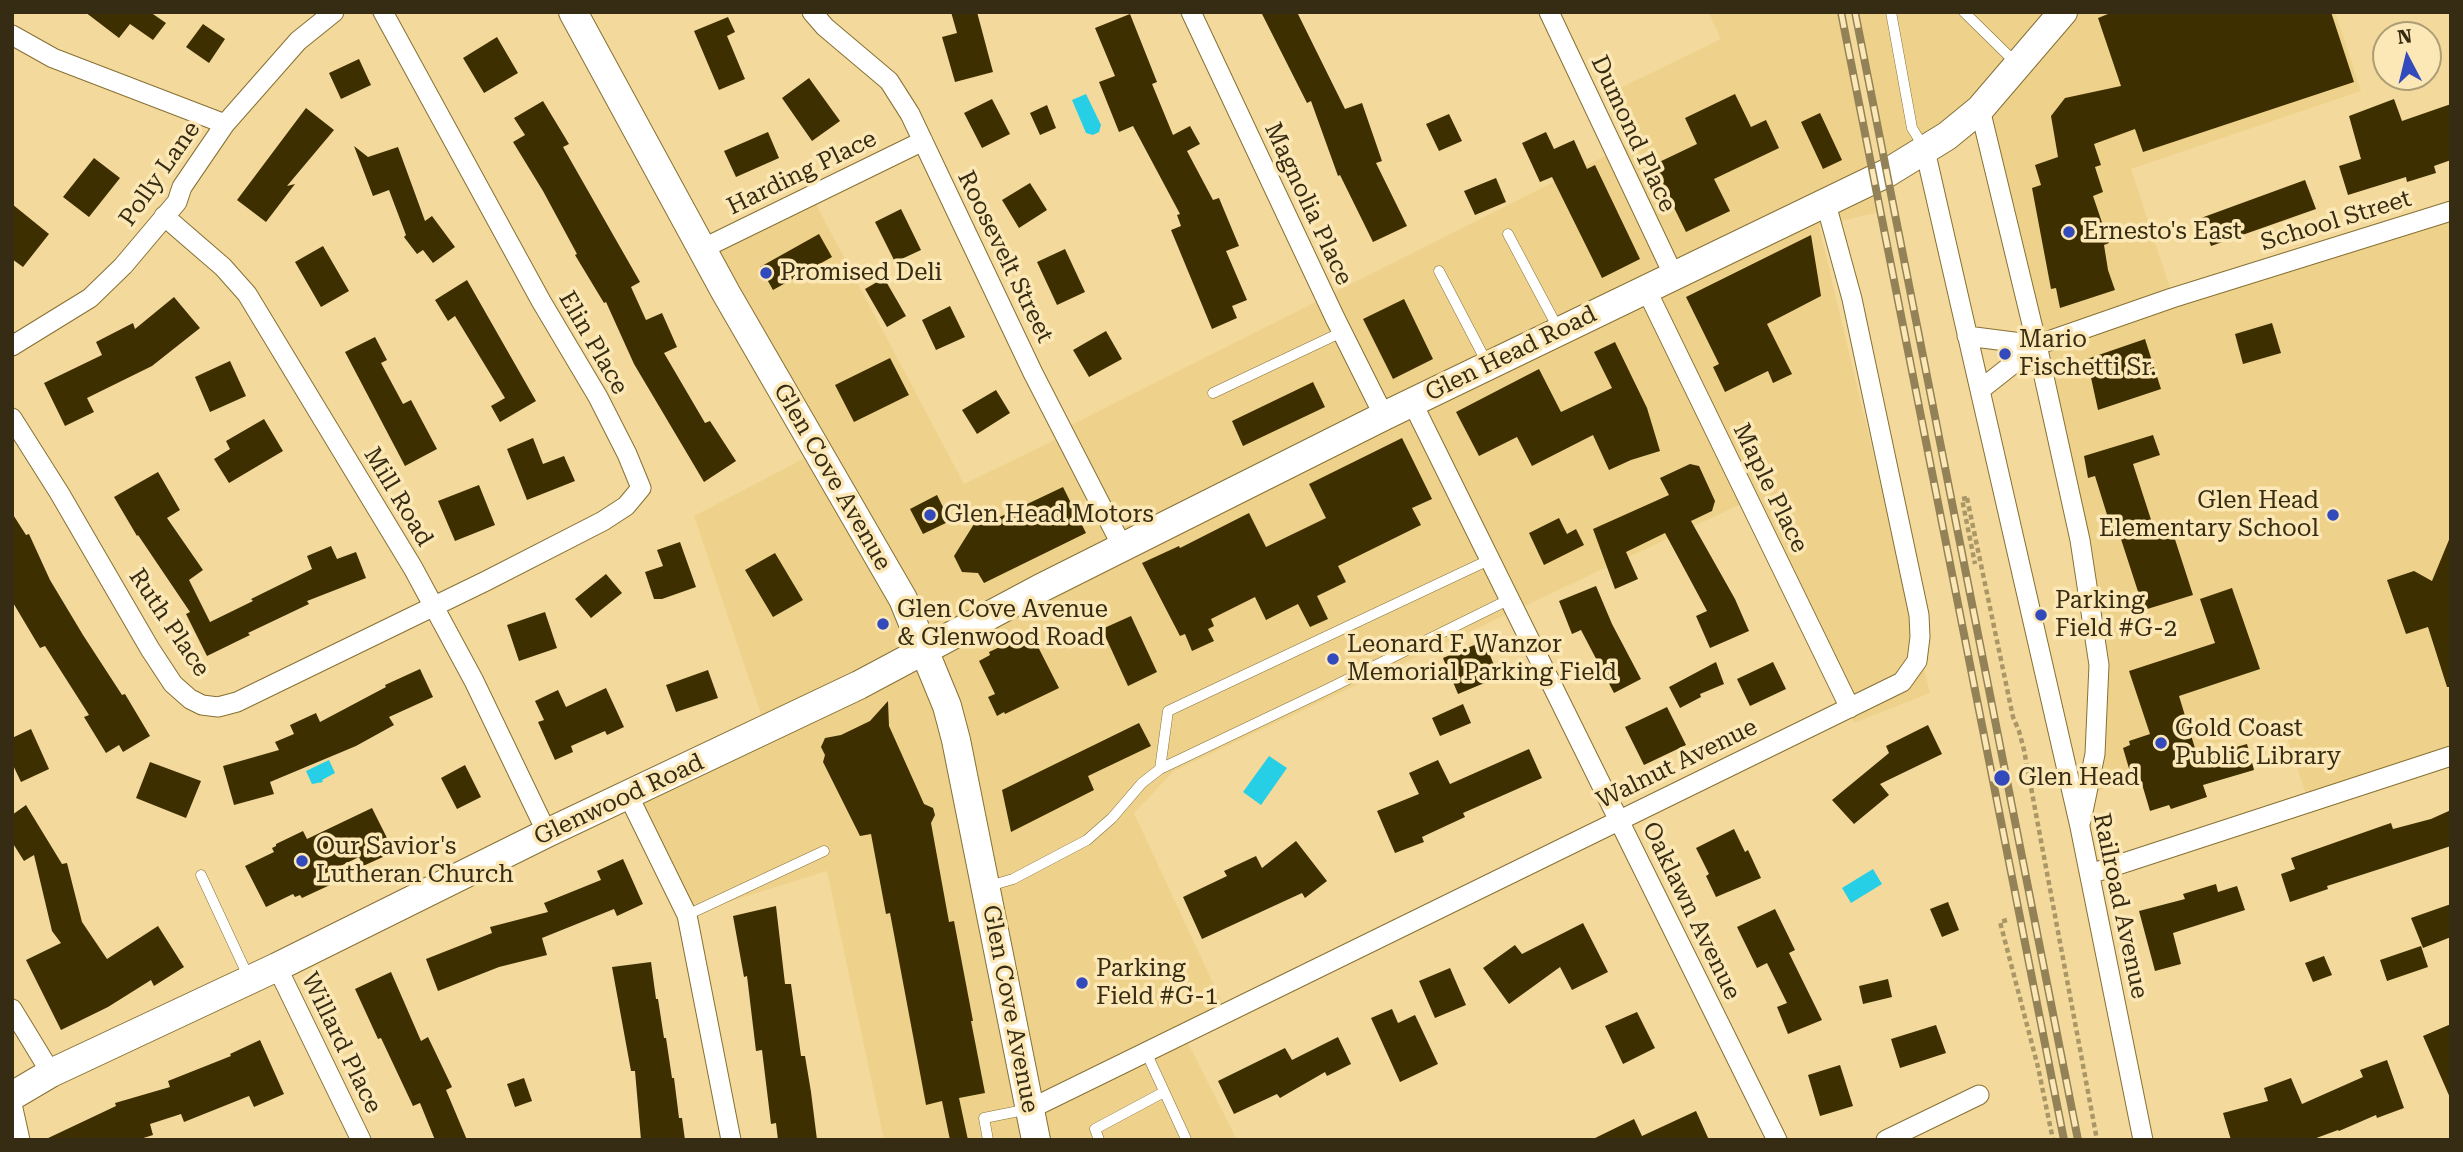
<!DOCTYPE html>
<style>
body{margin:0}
#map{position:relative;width:2463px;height:1152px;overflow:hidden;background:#f3da9c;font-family:"Roboto Serif",serif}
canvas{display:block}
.frame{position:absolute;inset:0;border:14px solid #362c13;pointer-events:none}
.north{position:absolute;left:2372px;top:21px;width:70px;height:70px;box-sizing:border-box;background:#fce8b6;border:2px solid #ad9d75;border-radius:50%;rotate:353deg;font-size:19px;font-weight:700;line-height:28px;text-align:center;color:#362c13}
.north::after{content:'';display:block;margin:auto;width:24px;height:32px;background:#324abb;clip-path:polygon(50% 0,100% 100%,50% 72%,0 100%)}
</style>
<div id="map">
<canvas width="2463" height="1152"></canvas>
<div class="frame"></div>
<div class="north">N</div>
</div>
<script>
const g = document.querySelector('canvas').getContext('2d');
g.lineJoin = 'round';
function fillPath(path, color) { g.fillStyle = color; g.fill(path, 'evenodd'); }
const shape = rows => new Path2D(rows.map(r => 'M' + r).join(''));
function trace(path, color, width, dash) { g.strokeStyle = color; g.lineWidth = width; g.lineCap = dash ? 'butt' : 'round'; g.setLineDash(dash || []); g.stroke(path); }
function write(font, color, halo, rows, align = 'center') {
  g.font = font + ' "Roboto Serif",serif'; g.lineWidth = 7; g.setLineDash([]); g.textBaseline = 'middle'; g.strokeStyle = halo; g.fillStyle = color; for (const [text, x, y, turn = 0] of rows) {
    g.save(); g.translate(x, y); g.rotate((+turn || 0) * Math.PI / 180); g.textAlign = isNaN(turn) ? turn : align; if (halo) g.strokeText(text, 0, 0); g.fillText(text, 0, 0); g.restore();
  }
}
fillPath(shape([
 [1708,12,1841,12,1880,212,1819,226,1930,693,1854,723,1754,498,1174,771,1134,813,1226,1011,1183,1033,1237,1140,884,1140,827,871,687,915,629,795,766,729,694,516,818,451,701,248,810,193,964,484,1065,435,1063,429,1635,141,1612,92,1721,39],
 [1855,12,2335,12,2361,91,2131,169,2173,297,2451,211,2451,756,2309,803,2282,723,2202,747,2205,758,2087,794,2099,665,1980,109,1887,173]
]), '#eed28c');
fillPath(shape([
 [1086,94,1101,125,1099,132,1093,135,1086,133,1072,100],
 [1269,756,1287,768,1261,805,1243,792],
 [329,760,335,773,322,780,323,782,312,784,306,771],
 [1873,869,1882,884,1851,903,1842,888]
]), '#26cfe5');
fillPath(shape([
 [85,12,150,12,166,23,153,40,130,24,119,38],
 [951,12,977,12,993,72,955,82,942,37,957,33],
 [1261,12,1297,12,1345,109,1362,103,1382,161,1376,163,1407,226,1373,242,1340,175,1338,176,1311,101,1307,103],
 [2113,12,2331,12,2354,82,2143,152,2135,129,2094,144,2101,165,2095,167,2103,192,2093,196,2109,243,2104,245,2108,270,2115,290,2060,308,2056,288,2051,289,2032,188,2041,185,2035,165,2058,157,2051,116,2065,98,2121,86,2098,18],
 [1130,14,1157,82,1152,84,1173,135,1190,126,1200,144,1187,151,1213,200,1219,198,1239,246,1226,251,1247,300,1232,306,1237,318,1212,329,1171,230,1181,226,1177,215,1180,214,1133,126,1119,132,1099,82,1115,76,1095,28],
 [728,17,735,32,727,36,745,79,719,90,694,31],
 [203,24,225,39,209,63,186,47],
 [497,37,518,73,484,93,463,58],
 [359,59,371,85,341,99,329,73],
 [809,78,840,121,812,141,782,98],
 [1735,94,1751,127,1766,120,1779,148,1714,179,1730,211,1686,232,1653,165,1697,144,1685,118],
 [992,99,1010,134,982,148,964,113],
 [2394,99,2402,121,2451,104,2451,160,2434,166,2436,173,2407,182,2406,177,2348,195,2339,166,2361,159,2349,116],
 [543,101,569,144,563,147,640,282,631,287,646,320,662,313,677,347,664,353,705,423,710,421,736,461,704,482,634,364,606,302,604,303,575,255,577,254,543,191,513,142,525,135,514,118],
 [1047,105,1056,128,1040,135,1030,113],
 [306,108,334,130,287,186,295,184,266,222,237,200],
 [1820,113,1842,160,1823,169,1801,122],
 [1449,114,1462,141,1439,151,1426,124],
 [768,132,779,158,736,177,724,151],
 [1546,132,1554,149,1574,140,1587,169,1595,165,1640,259,1602,278,1552,177,1540,182,1522,143],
 [354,146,368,157,398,147,425,221,432,216,455,247,433,263,423,250,417,254,404,237,406,235,389,190,373,196],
 [94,158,120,178,89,217,63,197],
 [1496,178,1506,202,1475,215,1464,191],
 [2305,180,2316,209,2211,246,2201,218],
 [1030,183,1047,210,1019,228,1002,200],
 [12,204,49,234,23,267,12,259],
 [901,209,921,250,895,262,875,222],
 [819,234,832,257,773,290,760,267],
 [1811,235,1821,296,1767,324,1792,374,1773,383,1768,371,1725,392,1713,367,1719,364,1686,297],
 [323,246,349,291,321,307,295,262],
 [1065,249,1085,292,1057,305,1037,262],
 [884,278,906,316,887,327,865,289],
 [467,280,536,401,500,422,491,406,505,398,455,316,448,321,435,300],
 [174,297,200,328,152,366,87,398,94,412,65,426,44,383,102,355,96,342,133,323,135,329],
 [1404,299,1433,359,1393,379,1363,319],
 [950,306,965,337,936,350,922,320],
 [2272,323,2281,353,2243,364,2235,334],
 [1106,331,1122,359,1089,377,1073,350],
 [375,337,387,360,381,363,403,404,411,400,437,449,405,466,345,352],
 [2145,339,2161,389,2098,410,2087,359],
 [1615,342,1647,408,1660,451,1631,460,1609,470,1593,435,1532,466,1517,437,1479,456,1456,412,1539,369,1561,412,1612,388,1594,352],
 [890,358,909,395,854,422,835,385],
 [230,361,246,396,210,412,195,377],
 [1313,382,1325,407,1243,446,1232,421],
 [996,390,1010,413,977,434,962,410],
 [264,419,283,451,229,483,214,459,230,449,226,441],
 [2153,435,2160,455,2133,464,2155,532,2171,527,2193,595,2144,610,2119,533,2113,534,2095,476,2088,478,2084,456],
 [533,438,543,464,564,456,575,481,527,500,507,449],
 [1402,438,1432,499,1412,508,1421,525,1338,566,1346,582,1317,596,1328,619,1310,627,1298,604,1266,620,1255,597,1211,619,1214,626,1208,629,1214,641,1192,651,1185,634,1180,636,1142,563,1179,546,1180,548,1249,513,1266,547,1326,518,1309,484],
 [1690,464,1699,466,1715,501,1712,511,1691,521,1735,599,1749,631,1710,648,1696,616,1707,611,1665,533,1626,552,1638,579,1615,589,1593,529,1669,495,1660,478],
 [158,472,180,510,167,518,203,570,189,580,210,622,253,601,251,599,312,569,307,556,331,546,337,559,356,552,366,578,307,601,309,604,248,633,250,635,207,656,186,614,190,612,138,535,137,536,114,497],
 [479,485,495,525,455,541,438,501],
 [1063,487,1086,533,984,583,978,573,962,572,954,556,979,516,983,525],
 [937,495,950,521,923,534,910,509],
 [12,513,26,535,29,534,50,580,83,635,122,695,125,694,150,736,123,752,119,745,106,753,84,717,89,715,45,646,40,648,12,601],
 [1559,518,1567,534,1576,529,1584,545,1544,565,1529,533],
 [2451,535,2451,687,2447,687,2428,627,2406,634,2387,580,2414,571,2432,581],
 [680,542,696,587,662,599,654,599,645,572,663,566,657,550],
 [775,553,803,600,773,617,745,570],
 [606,574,622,593,591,618,575,599],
 [1596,586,1612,624,1641,679,1614,693,1581,630,1572,634,1559,601],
 [2232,588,2260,669,2179,696,2198,758,2247,744,2254,770,2203,785,2207,797,2171,809,2169,805,2150,811,2139,774,2137,770,2130,772,2123,748,2130,745,2129,741,2150,734,2129,671,2215,643,2200,599],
 [545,612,557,648,519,661,507,625],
 [1131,616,1157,672,1128,686,1102,629],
 [1032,635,1059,688,1005,714,1004,712,997,716,988,697,995,694,979,661,990,655,989,652,1021,637,1022,640],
 [1484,641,1499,677,1458,694,1443,658],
 [1716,662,1724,684,1700,694,1701,697,1680,708,1669,687],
 [1773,662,1786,689,1750,706,1737,679],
 [420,669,433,697,389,717,394,725,356,746,270,782,274,794,234,805,223,766,279,750,275,742,294,734,290,725,316,713,320,722,386,687,385,685],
 [708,670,718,698,676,712,666,685],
 [606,688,624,727,607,735,605,731,571,746,573,752,555,760,538,722,544,720,535,701,558,690,566,707],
 [888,701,889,726,924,804,933,808,935,815,931,823,949,922,954,921,973,1021,971,1021,985,1093,959,1098,968,1140,950,1140,942,1101,926,1105,890,913,886,914,871,834,860,836,823,762,825,755,821,747,825,738,841,735,870,721],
 [1463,704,1471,723,1440,736,1432,718],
 [1667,707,1686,745,1644,765,1625,727],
 [1139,723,1151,746,1088,776,1094,790,1011,832,1002,790],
 [1928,725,1942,754,1880,784,1889,795,1854,824,1832,800,1889,753,1886,746],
 [31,729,49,769,21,782,12,763,12,738],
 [1529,749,1542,778,1463,813,1465,817,1422,837,1424,842,1395,853,1377,811,1419,794,1409,773,1438,760,1450,784],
 [150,762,201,781,186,818,136,798],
 [465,765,481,797,457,809,441,778],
 [26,805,62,864,67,863,82,922,107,959,158,926,184,967,154,986,151,980,108,1007,61,1030,26,960,61,943,52,931,34,855,24,861,12,842,12,815],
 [372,808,394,852,363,866,359,857,324,874,330,885,302,898,300,895,295,897,293,894,266,907,245,866,274,852,272,848,276,846,276,844,303,831,307,839],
 [2451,810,2451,846,2327,886,2328,889,2290,902,2281,874,2295,869,2291,858,2385,825,2391,823,2393,829,2431,819],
 [1734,829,1745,852,1748,850,1761,878,1716,897,1706,876,1709,874,1696,848],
 [1296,841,1327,881,1305,898,1302,893,1202,939,1183,897,1227,876,1224,871,1256,856,1262,868],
 [623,859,643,904,617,916,614,909,542,938,547,955,499,967,438,991,426,959,492,933,490,927,548,912,544,903,601,880,597,871],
 [2216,884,2218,892,2237,886,2245,910,2173,933,2181,964,2155,971,2139,911,2185,899,2183,894],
 [1948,902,1959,930,1942,937,1930,909],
 [2451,904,2451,937,2423,948,2411,918],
 [776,906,785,984,791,984,801,1056,805,1056,811,1092,817,1140,778,1140,776,1123,771,1124,762,1050,756,1051,747,976,744,977,733,916],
 [1775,909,1795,950,1789,953,1822,1020,1788,1034,1777,1007,1787,1003,1767,963,1757,968,1737,927],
 [1583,923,1608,972,1572,990,1560,967,1509,1004,1483,968,1515,945,1522,954],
 [2421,946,2428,967,2387,981,2380,960],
 [2324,956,2332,975,2313,982,2305,963],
 [651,962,656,999,658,999,664,1038,666,1038,672,1078,674,1078,679,1118,682,1118,685,1140,641,1140,635,1071,631,1071,612,967],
 [1450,968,1466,1005,1435,1018,1419,981],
 [391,972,421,1041,428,1037,452,1087,446,1090,467,1140,435,1140,420,1103,413,1106,381,1038,378,1039,355,989],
 [1888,979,1892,997,1863,1004,1859,986],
 [1392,1009,1398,1023,1415,1015,1438,1064,1400,1082,1371,1018],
 [1637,1012,1655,1048,1623,1064,1605,1026],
 [2451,1024,2451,1100,2423,1036],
 [1936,1025,1946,1053,1900,1068,1891,1039],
 [1338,1037,1351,1064,1327,1076,1325,1072,1280,1098,1277,1094,1234,1114,1218,1081,1285,1048,1292,1060],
 [260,1040,284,1094,254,1107,249,1096,184,1122,181,1114,150,1124,153,1135,137,1140,44,1140,116,1106,115,1103,170,1087,168,1081,231,1056,230,1054],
 [2387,1060,2404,1108,2377,1118,2376,1115,2339,1131,2338,1130,2311,1140,2231,1140,2223,1113,2268,1101,2264,1088,2291,1078,2302,1104,2363,1077,2360,1070],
 [1840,1065,1853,1106,1820,1116,1808,1075],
 [524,1078,532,1101,515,1107,507,1084],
 [1696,1111,1709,1140,1591,1140,1634,1119,1642,1136]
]), '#3e2f00');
const lane = shape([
 [1891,12,1912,128,1923,146],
 [1964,12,2016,63],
 [1508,234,1559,330],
 [1439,271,1487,363],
 [1213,393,1342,332],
 [1160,769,1168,711,1491,559],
 [201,875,248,976],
 [986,887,1013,879,1087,840,1112,818,1142,783,1160,769,1328,689,1510,599],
 [687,915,824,851],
 [1146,1052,1186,1139],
 [988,1140,984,1118,1029,1109],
 [1099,1140,1095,1129,1164,1092]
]);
const street = shape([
 [812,12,825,27,889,81,910,114,1033,373,1123,548],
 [1191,12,1335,318,1384,416],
 [1549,12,1674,276],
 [12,35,53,58,225,124],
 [1980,109,2037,345,2080,540,2099,665,2095,754,2081,821],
 [1925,150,2080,827,2143,1140],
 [164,216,223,267,247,294,413,568,474,681,547,833],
 [704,248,923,141],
 [1646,289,1850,708],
 [1967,336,2037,345,2172,298,2451,211],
 [12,346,90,298,123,266,177,202,182,187,225,124,298,41,334,12],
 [1980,390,2037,345],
 [1412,402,1777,1140],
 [12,418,60,494,150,649,173,684,190,699,202,705,218,707,237,702,486,581,603,521,626,506,641,488,627,454,598,397,541,301,383,12],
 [628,795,687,915,731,1140],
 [2090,874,2451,756],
 [277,967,361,1140],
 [12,1009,51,1073],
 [12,1104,20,1140],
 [1030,1109,1902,682,1917,661,1920,637,1919,615,1852,299,1826,204],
 [1886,1140,1979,1095]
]);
const secondary = shape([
 [573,12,726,293,903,599,947,706,956,740,1036,1140],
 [12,1096,51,1073,277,967,547,833,859,685,1039,589,1384,416,1887,173,1947,136,1980,109,2063,12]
]);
trace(lane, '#867033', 11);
trace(street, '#867033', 21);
trace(secondary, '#867033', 30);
trace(shape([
 [1967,498,2013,717,2019,731,2024,750,2097,1140],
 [1967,498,1962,499,1975,564],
 [2007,920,2000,922,2038,1067,2053,1140]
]), '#aa9767', 4.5, [5, 3.5]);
trace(lane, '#fff', 10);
trace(street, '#fff', 19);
trace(secondary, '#fff', 28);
const rail = shape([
 [1841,12,2064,1140],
 [1855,12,2078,1140]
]);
trace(rail, '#938257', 8);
trace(rail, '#fce8b6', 5, [16]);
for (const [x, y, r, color] of [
 [2069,232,7,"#324abb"],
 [766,273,7,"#324abb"],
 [2005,354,7,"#324abb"],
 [930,515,7,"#324abb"],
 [2333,515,7,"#324abb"],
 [2041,615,7,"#324abb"],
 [883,624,7,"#324abb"],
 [1333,659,7,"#324abb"],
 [2161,743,7,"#324abb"],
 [2002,778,9,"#324abb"],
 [302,861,7,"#324abb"],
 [1082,983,7,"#324abb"]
]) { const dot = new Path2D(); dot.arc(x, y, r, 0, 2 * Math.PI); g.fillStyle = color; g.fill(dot); trace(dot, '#fce8b6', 2.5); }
write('24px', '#362c13', '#fce8b6', [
 ["Dumond Place",1633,134,65],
 ["Harding Place",802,173,-26],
 ["Polly Lane",160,174,-55],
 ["Magnolia Place",1308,204,65],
 ["School Street",2336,221,-17],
 ["Roosevelt Street",1005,257,64],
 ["Elin Place",593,343,60],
 ["Glen Head Road",1511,354,-26],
 ["Glen Cove Avenue",832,477,60],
 ["Maple Place",1770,488,64],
 ["Mill Road",398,497,59],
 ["Ruth Place",169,623,56],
 ["Walnut Avenue",1677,764,-26],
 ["Glenwood Road",619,800,-25],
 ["Railroad Avenue",2120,906,78],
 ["Oaklawn Avenue",1691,911,64],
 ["Glen Cove Avenue",1010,1009,79],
 ["Willard Place",341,1043,64]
]);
write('24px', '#362c13', '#fce8b6', [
 ["Ernesto's East",2083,232],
 ["Promised Deli",780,273],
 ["Mario",2019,340],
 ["Fischetti Sr.",2019,368],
 ["Glen Head",2319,501,"right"],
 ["Elementary School",2319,529,"right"],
 ["Glen Head Motors",944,515],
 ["Parking",2055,601],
 ["Field #G-2",2055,629],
 ["Glen Cove Avenue",897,610],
 ["& Glenwood Road",897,638],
 ["Leonard F. Wanzor",1347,645],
 ["Memorial Parking Field",1347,673],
 ["Gold Coast",2175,729],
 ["Public Library",2175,757],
 ["Glen Head",2018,778],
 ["Our Savior's",316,847],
 ["Lutheran Church",316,875],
 ["Parking",1096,969],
 ["Field #G-1",1096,997]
], 'left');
</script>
